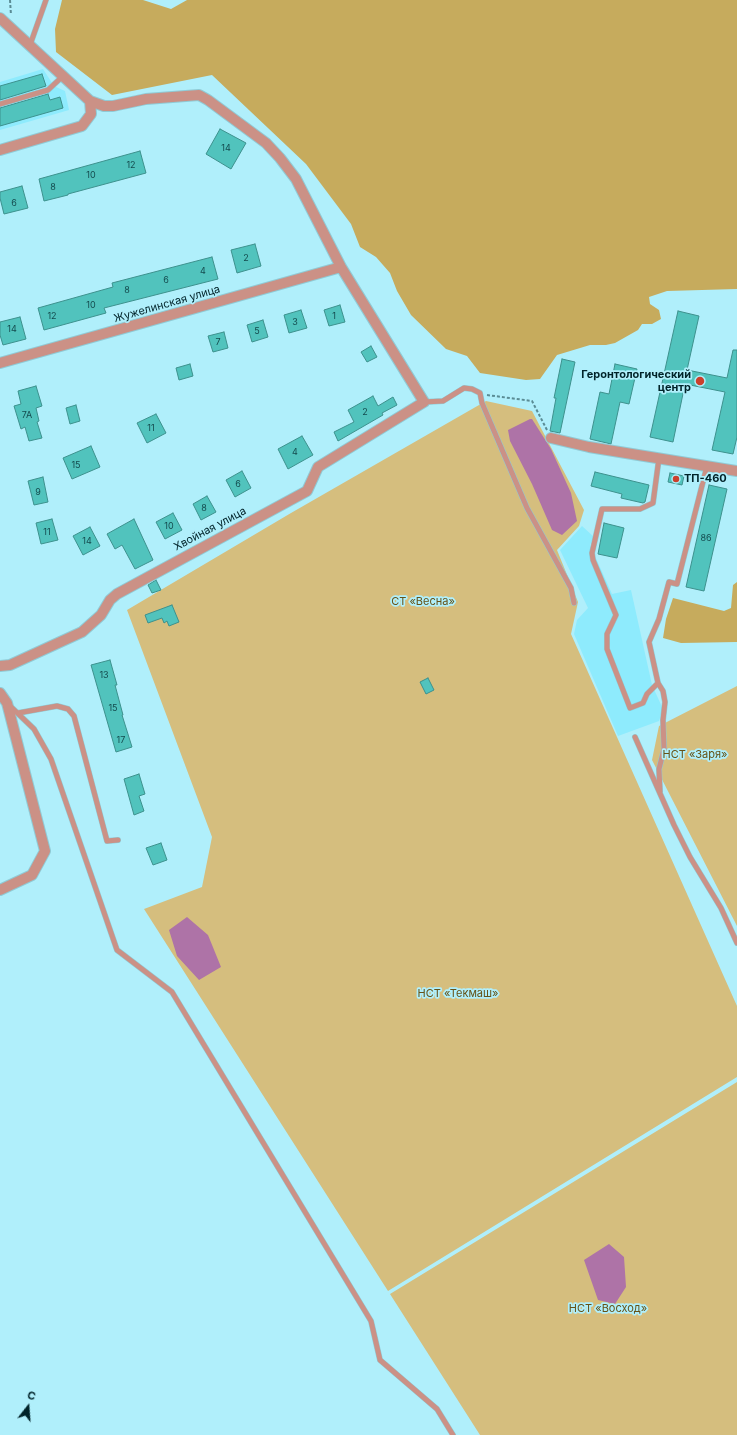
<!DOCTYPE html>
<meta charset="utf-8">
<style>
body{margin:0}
#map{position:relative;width:737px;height:1435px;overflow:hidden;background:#b0effb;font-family:Inter,sans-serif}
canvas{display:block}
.north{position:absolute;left:8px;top:1387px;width:40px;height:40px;-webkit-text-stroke:3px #b0effb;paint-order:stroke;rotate:17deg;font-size:11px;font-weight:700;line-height:16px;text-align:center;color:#002329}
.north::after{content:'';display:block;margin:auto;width:14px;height:18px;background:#002329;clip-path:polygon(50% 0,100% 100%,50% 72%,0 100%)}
</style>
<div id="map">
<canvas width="737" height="1435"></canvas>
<div class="north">С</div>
</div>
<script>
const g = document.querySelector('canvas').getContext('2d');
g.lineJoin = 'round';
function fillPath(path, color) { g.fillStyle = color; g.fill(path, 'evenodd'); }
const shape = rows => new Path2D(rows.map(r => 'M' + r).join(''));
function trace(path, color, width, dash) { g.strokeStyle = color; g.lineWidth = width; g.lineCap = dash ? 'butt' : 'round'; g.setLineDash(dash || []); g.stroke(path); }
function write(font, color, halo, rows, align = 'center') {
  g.font = font + ' Inter,sans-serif'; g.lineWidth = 3.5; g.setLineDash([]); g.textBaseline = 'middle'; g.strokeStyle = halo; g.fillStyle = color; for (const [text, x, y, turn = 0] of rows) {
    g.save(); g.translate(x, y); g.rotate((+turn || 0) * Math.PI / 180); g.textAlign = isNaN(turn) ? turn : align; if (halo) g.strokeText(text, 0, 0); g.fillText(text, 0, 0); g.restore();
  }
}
fillPath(shape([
 [43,69,54,86,65,91,69,110,0,130,0,82],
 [582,526,594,537,590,545,612,594,631,590,652,685,663,709,659,721,618,736,574,634,577,620,588,608,560,550]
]), '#8eebfd');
fillPath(shape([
 [486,401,532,411,584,510,579,526,557,550,578,602,571,634,737,1006,737,1077,388,1291,144,909,202,887,212,837,127,610,291,513],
 [737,686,737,926,652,760,659,726],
 [737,1082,737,1435,480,1435,390,1294]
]), '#d5be7e');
fillPath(shape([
 [62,0,143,0,171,9,187,0,737,0,737,289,667,291,649,297,650,304,659,310,661,319,652,324,642,324,638,330,615,343,606,345,590,345,557,355,540,379,526,380,480,373,467,356,446,349,411,315,397,291,390,273,376,257,360,247,351,224,306,164,212,75,112,95,56,52,55,29],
 [737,582,737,642,681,643,663,638,666,619,673,598,724,611,731,608,733,585]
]), '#c6ab5d');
fillPath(shape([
 [530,419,532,419,551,449,571,493,577,521,562,535,552,530,532,484,510,441,508,430],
 [187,917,208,935,221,967,199,980,177,956,169,930],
 [609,1244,624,1257,626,1287,615,1304,598,1300,584,1260]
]), '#ae73a7');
const building = shape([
 [42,74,46,86,0,100,0,86,42,74],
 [48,94,50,100,60,97,63,108,0,126,0,108,48,94],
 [220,129,246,143,231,169,206,154,220,129],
 [140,151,146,173,68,194,68,195,44,201,39,179,140,151],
 [22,186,28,208,4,214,0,198,0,192,22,186],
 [255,244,261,266,237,273,231,250,255,244],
 [212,257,218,279,104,308,106,313,44,330,38,308,113,287,112,283,212,257],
 [340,305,345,322,329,326,324,310,340,305],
 [301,310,307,328,289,333,284,315,301,310],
 [678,311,699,316,687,370,727,378,733,350,737,350,737,437,733,454,712,450,725,392,685,384,673,442,650,437,678,311],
 [20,317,26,339,3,345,0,335,0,322,20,317],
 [263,320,268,337,252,342,247,325,263,320],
 [224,332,228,348,213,352,208,336,224,332],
 [371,346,377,357,367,362,361,352,371,346],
 [562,359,575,362,560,433,550,431,556,398,554,398,562,359],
 [190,364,193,376,179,380,176,368,190,364],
 [615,364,637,369,629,404,620,402,611,444,590,439,600,392,609,394,615,364],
 [36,386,42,406,36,408,39,421,37,422,42,438,29,441,25,427,21,429,14,406,21,404,18,391,36,386],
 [373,396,378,406,393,397,397,405,382,413,383,415,338,441,334,432,354,422,348,410,373,396],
 [76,405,80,421,70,424,66,408,76,405],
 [156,414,166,433,147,443,137,423,156,414],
 [302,436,313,455,288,469,278,449,302,436],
 [91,446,100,467,72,479,63,458,91,446],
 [242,471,251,488,235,497,226,480,242,471],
 [595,472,649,485,645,502,643,503,621,498,622,494,591,486,595,472],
 [670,473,684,476,682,485,668,482,670,473],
 [43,477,48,502,34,505,28,481,43,477],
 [709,485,727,489,704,591,686,587,709,485],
 [207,496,216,512,201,520,193,504,207,496],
 [173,513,182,530,165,539,156,522,173,513],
 [52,519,58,540,41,544,36,523,52,519],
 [134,519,153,560,135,569,122,545,115,549,107,534,134,519],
 [604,523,624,528,617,558,598,554,604,523],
 [90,527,100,546,83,555,73,536,90,527],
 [156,580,161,590,152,593,148,585,156,580],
 [172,605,179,622,169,626,167,621,164,623,162,618,148,623,145,615,172,605],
 [110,660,117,685,115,685,123,715,122,715,132,747,116,752,91,665,110,660],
 [428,678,434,690,426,694,420,682,428,678],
 [139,774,145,794,139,796,144,811,134,815,124,779,139,774],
 [161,843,167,860,153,865,146,848,161,843]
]);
fillPath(building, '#51c3bd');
trace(building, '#3d918d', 1);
const service = shape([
 [30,45,46,0],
 [0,104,48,90,63,76],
 [424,402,443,401,464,388,472,389,480,393,482,403,527,508,571,588,574,603],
 [659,458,653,503,640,509,602,509,592,553,593,560,616,615,607,634,607,649,630,708,643,703,647,694,658,683,663,691,665,702,663,720,664,749,659,769,660,792],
 [658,683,649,642,659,619,669,582,677,584,707,466],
 [9,705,34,729,51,759,117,950,172,992,371,1321,380,1360,437,1409,453,1435],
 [18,713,57,706,68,709,74,716,107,841,118,840],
 [635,737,674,825,690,857,721,908,737,943]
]);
const minor = shape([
 [0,18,90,101,91,114,82,126,0,150],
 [0,363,341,267],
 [551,438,589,447,737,471],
 [0,666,10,665,82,632,101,615,110,600,117,594,307,491,318,467,424,402,341,267,296,179,280,158,266,143,208,100,199,95,146,99,113,106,104,106,90,101],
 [0,693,7,703,45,851,32,875,0,890]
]);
trace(service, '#90cad5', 6);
trace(minor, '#90cad5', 12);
trace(shape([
 [10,0,11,15],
 [487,395,532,401,547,430]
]), '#5a8c95', 2, [3, 2]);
trace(service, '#cb9186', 5);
trace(minor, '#cb9186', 10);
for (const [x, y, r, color] of [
 [700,381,5,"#cb3f2c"],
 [676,479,4,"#cb3f2c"]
]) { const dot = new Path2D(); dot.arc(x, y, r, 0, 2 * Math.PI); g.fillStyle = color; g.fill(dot); trace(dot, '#b0effb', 1.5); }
write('9px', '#144b4e', null, [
 ["14",226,148],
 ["12",131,165],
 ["10",91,175],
 ["8",53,187],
 ["6",14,203],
 ["2",246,258],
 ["4",203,271],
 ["6",166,280],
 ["8",127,290],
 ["10",91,305],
 ["12",52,316],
 ["1",334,316],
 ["3",295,322],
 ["14",12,329],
 ["5",257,331],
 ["7",218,342],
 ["2",365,412],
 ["7А",27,415],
 ["11",151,428],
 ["4",295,452],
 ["15",76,465],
 ["6",238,484],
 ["9",38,492],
 ["8",204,508],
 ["10",169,526],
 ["11",47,532],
 ["86",706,538],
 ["14",87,541],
 ["13",104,675],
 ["15",113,708],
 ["17",121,740]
]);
write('11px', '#002329', '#b0effb', [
 ["Жужелинская улица",167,304,-16],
 ["Хвойная улица",210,529,-28]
]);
write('bold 11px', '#002329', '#b0effb', [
 ["Геронтологический",691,375],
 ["центр",691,388],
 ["ТП-460",684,479,"left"]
], 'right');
write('11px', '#655217', '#b0effb', [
 ["СТ «Весна»",423,602],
 ["НСТ «Заря»",695,755],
 ["НСТ «Текмаш»",458,994],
 ["НСТ «Восход»",608,1309]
]);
</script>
